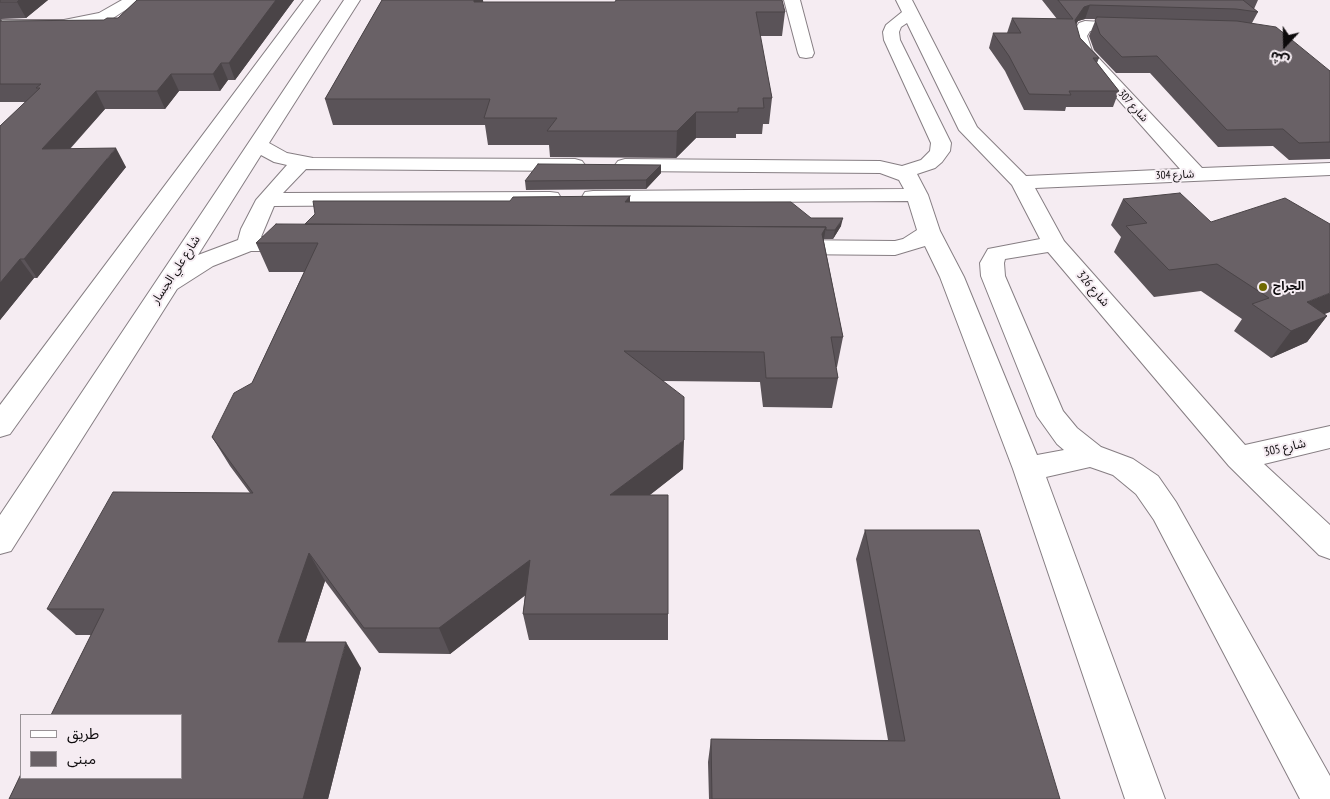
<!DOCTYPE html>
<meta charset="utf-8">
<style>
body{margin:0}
#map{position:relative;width:1330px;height:799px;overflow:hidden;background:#f5ecf2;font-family:"PT Sans Narrow","Noto Sans Arabic",sans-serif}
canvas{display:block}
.legend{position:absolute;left:20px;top:714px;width:162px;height:65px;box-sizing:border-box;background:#f5ecf2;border:1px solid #989296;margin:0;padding:6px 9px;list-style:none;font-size:15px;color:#0d0a0c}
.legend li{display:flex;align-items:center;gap:10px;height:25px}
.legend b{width:25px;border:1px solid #989296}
.north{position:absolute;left:1260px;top:20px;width:50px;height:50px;-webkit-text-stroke:4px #f5ecf2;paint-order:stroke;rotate:201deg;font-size:14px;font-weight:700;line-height:20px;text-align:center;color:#0d0a0c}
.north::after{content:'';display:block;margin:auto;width:18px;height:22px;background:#0d0a0c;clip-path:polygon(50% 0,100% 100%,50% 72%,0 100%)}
</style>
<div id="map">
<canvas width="1330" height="799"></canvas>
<ul class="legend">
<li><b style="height:6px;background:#fff"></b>طريق</li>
<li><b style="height:14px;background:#696166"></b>مبنى</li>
</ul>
<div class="north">ش</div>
</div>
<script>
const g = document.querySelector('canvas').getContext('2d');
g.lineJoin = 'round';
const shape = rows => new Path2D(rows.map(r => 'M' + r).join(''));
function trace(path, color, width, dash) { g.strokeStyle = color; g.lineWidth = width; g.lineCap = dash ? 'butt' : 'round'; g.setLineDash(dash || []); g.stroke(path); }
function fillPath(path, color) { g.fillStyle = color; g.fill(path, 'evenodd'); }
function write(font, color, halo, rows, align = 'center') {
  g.font = font + ' "PT Sans Narrow","Noto Sans Arabic",sans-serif'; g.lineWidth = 4; g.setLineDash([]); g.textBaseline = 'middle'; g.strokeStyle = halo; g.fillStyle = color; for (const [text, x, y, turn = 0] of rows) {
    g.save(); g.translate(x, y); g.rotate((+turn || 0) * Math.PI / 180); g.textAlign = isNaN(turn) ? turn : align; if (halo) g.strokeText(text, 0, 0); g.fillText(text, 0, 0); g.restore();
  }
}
const minor = shape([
 [122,0,141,0,110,20,104,22,64,30,0,30,0,20,64,20,99,13,122,0],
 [304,0,320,0,10,434,0,437,0,405,304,0],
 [344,0,360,0,269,143,287,153,313,158,575,159,582,161,585,165,582,169,575,171,306,169,283,193,550,192,558,193,561,198,558,203,550,204,274,206,261,237,295,237,303,239,306,244,303,249,295,251,251,251,213,266,177,289,11,551,0,554,0,515,344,0],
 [261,155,274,162,287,165,256,200,241,229,238,240,198,255,261,155],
 [784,0,800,0,814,53,812,57,806,58,800,57,798,53,784,0],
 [896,0,912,0,977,127,1026,176,1180,169,1076,52,1071,36,1079,23,1085,21,1135,24,1137,27,1135,30,1129,32,1090,31,1087,36,1092,51,1202,168,1330,163,1330,175,1035,188,1064,241,1245,445,1330,426,1330,448,1264,464,1330,525,1330,559,1319,555,1229,466,1048,252,1005,259,1004,263,1005,276,1063,411,1077,428,1101,447,1133,459,1158,476,1176,502,1330,776,1330,799,1300,799,1154,520,1136,494,1113,475,1090,467,1046,477,1165,799,1125,799,1013,469,940,277,925,246,895,255,788,254,780,252,777,247,780,242,788,240,895,241,903,239,917,230,908,201,593,203,585,202,582,197,585,192,593,191,904,189,899,180,880,173,625,171,618,169,615,165,618,161,625,159,880,161,902,166,921,160,930,151,931,143,884,40,883,32,886,25,902,12,896,0],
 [907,23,959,130,1012,185,1040,239,988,249,980,263,981,276,1037,416,1057,444,1064,450,1037,455,964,277,940,231,928,195,917,174,935,168,942,162,950,151,951,143,900,40,899,32,901,27,907,23]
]);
trace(minor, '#867e83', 2);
fillPath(minor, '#fff');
fillPath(shape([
 [0,0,48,0,26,18,1,19,2,21,104,20,118,18,137,0,294,0,235,80,228,80,220,91,179,91,165,109,105,109,70,149,126,167,37,278,34,278,0,320,0,126,26,102,0,102],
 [382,0,483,0,483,2,785,12,782,36,760,36,772,98,769,124,763,124,762,134,736,134,736,138,696,138,676,158,550,157,549,145,488,145,485,125,333,125,325,99],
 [1042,0,1258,0,1254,9,1258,12,1252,23,1330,71,1330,159,1289,160,1273,146,1218,147,1150,73,1116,73,1094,50,1089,36,1096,19,1085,19,1078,21,1076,25,1080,38,1099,58,1097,63,1119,91,1113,107,1066,107,1065,111,1024,110,1005,71,989,48,993,33,1007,33,1012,18,1057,19],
 [661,165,661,173,646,189,526,190,525,181],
 [630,196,630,202,811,218,841,226,833,239,824,239,824,242,843,337,837,367,836,367,838,378,832,408,763,407,760,382,663,381,683,469,650,495,668,495,668,640,529,640,523,614,525,595,450,654,379,653,325,581,305,642,361,668,328,799,9,799,91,635,76,635,47,609,250,493,230,466,212,437,252,383,304,272,269,272,256,243,305,224,510,201],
 [1123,199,1211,222,1327,316,1307,342,1271,358,1234,331,1242,319,1201,291,1154,297,1114,252,1121,237,1111,225],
 [865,530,1060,799,709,799,708,762,711,739,888,740,856,559]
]), '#5a5358');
fillPath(shape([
 [19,0,48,0,26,18,17,2],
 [276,0,294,0,235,80,229,63],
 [474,0,483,0,484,8,474,2],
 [1090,5,1085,19,1078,21,1069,35,1075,20,1084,7],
 [221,63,228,80,220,91,213,74],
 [171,74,179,91,165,109,157,91],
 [96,91,105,109,53,167,42,149],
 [696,112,696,138,676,158,677,131],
 [116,148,126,167,37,278,24,259],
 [661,165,661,173,646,189,646,180],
 [630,196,630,205,625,202],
 [843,218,841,226,833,239,835,230],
 [826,227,821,256,822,234],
 [20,259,34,278,0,320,0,283],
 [1330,293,1330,312,1287,329,1307,302],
 [1327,316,1307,342,1271,358,1291,331],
 [684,440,683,469,612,524,610,495],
 [309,553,325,581,297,668,278,642],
 [530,560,536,587,450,654,439,628],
 [346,642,361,668,328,799,303,799]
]), '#4a4447');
const building = shape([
 [0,0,19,0,17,2,0,2,0,0],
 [137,0,276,0,229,63,221,63,213,74,171,74,157,91,96,91,42,149,116,148,24,259,20,259,0,283,0,126,40,88,36,88,41,84,0,84,0,21,104,20,107,18,118,18,137,0],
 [382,0,474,0,474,2,615,2,616,0,782,0,785,12,756,12,772,98,763,98,764,108,738,108,738,112,696,112,677,131,547,131,557,118,484,118,490,99,325,99,382,0],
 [1058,0,1243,0,1258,12,1236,9,1090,5,1084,7,1075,20,1080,38,1099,58,1093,58,1119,91,1069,91,1071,95,1029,94,1009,56,993,33,1021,33,1012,18,1073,19,1058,0],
 [1097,17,1237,21,1276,27,1330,71,1330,142,1299,143,1283,129,1227,130,1157,56,1122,57,1100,34,1095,20,1097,17],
 [538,164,661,165,646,180,525,181,538,164],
 [1180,193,1211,222,1285,198,1330,224,1330,293,1307,302,1327,316,1291,331,1252,304,1269,298,1217,264,1169,270,1126,226,1147,223,1123,199,1180,193],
 [630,196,625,202,791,202,811,218,843,218,835,230,826,230,826,227,305,224,315,214,313,201,510,201,513,197,630,196],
 [276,224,826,227,822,234,843,337,831,337,838,378,766,378,764,352,624,351,684,397,684,440,610,495,668,495,668,614,523,614,530,560,439,628,364,628,309,553,278,642,346,642,303,799,9,799,21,774,21,778,181,778,181,715,51,715,104,609,47,609,113,492,253,493,212,437,234,393,252,383,318,243,256,243,276,224],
 [865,530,979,530,1060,799,712,799,711,739,905,741,865,530]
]);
fillPath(building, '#696166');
trace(building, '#4a4447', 1);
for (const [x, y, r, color] of [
 [1263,287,5,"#6f6901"]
]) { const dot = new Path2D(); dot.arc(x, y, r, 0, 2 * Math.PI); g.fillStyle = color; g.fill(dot); trace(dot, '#f5ecf2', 2); }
write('11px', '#0d0a0c', '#f5ecf2', [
 ["شارع 307",1133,106,48],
 ["شارع 304",1175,175,-2]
]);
write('12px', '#0d0a0c', '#f5ecf2', [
 ["شارع علي الجسار",176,270,-57],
 ["شارع 326",1093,289,49],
 ["شارع 305",1285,448,-13]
]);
write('bold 12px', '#0d0a0c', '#f5ecf2', [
 ["الجراح",1273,287]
], 'left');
</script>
